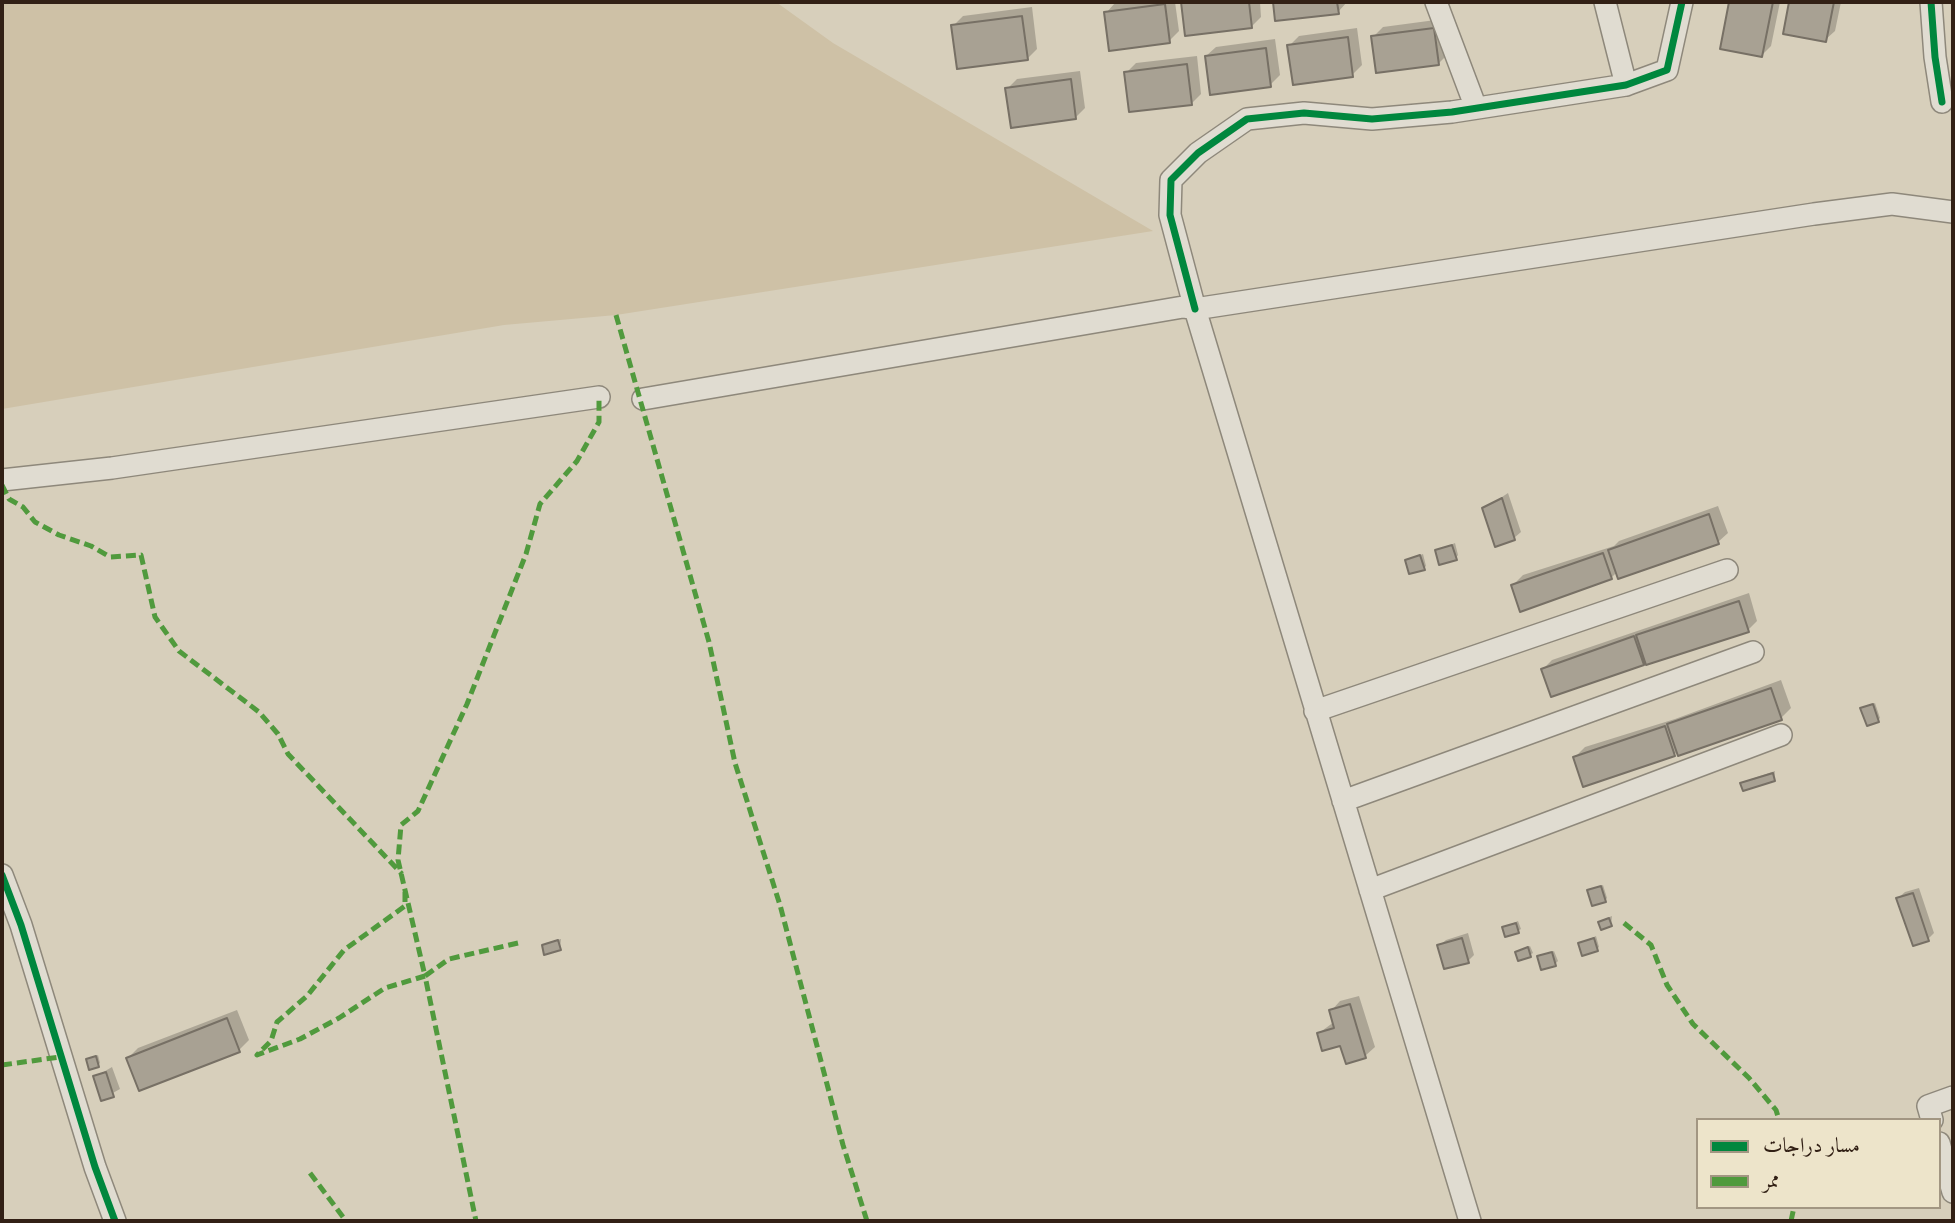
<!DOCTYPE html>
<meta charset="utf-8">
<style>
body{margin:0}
#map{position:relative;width:1955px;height:1223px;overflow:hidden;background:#d7cfbb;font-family:"Libre Bodoni",Amiri,serif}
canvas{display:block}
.frame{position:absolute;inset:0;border:4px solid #322015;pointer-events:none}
.legend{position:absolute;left:1696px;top:1118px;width:245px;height:91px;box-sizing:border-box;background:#ede4ca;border:2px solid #a29682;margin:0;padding:9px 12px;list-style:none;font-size:21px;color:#322015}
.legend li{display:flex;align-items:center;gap:14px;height:35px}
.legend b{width:35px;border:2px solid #a29682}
</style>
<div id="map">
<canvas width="1955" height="1223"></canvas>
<div class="frame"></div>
<ul class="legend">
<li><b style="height:9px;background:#00873e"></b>مسار دراجات</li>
<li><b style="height:9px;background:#509a3d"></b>ممر</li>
</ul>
</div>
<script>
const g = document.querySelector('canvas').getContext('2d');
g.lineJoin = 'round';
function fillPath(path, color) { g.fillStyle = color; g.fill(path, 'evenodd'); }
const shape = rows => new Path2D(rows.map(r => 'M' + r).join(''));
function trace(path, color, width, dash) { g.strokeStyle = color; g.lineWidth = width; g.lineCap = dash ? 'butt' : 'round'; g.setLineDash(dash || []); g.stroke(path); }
fillPath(shape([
 [2,2,776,2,833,43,1153,231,616,315,504,325,2,409]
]), '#cec1a6');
fillPath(shape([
 [1175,2,1179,31,1169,41,1106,13,1115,3],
 [1182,2,1260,2,1261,17,1252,26,1186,34],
 [1275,2,1347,2,1338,12,1277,19],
 [1731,2,1780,2,1771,46,1762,55,1722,47],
 [1791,2,1841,2,1835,31,1825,40,1785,32],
 [1032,7,1037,49,1027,59,953,26,963,16],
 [1443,19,1448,54,1438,64,1373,37,1383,27],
 [1357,28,1362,65,1352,75,1289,46,1299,36],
 [1275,39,1280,75,1270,85,1206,56,1216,47],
 [1197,56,1201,94,1192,103,1126,73,1136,63],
 [1080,71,1085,108,1076,117,1007,89,1017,79],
 [1508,493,1521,532,1514,538,1496,544,1484,509],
 [1718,506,1728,533,1718,542,1617,572,1611,578,1513,585,1523,575,1614,546,1619,541],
 [1455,543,1458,555,1456,558,1437,551],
 [1423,554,1426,566,1424,568,1407,560],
 [1749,593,1757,621,1748,630,1643,663,1543,669,1552,660],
 [1781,680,1791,708,1781,718,1674,754,1575,757,1585,747,1675,719],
 [1875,703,1880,718,1878,720,1863,709],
 [1775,771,1774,779,1742,783,1745,781],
 [1603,885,1607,898,1605,901,1589,891],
 [1919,888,1934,933,1928,939,1898,898,1905,892],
 [1612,916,1611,925,1600,922,1602,920],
 [1518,921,1521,929,1518,931,1504,927],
 [1468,933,1474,955,1468,961,1439,946,1446,940],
 [1596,936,1599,947,1597,949,1580,943],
 [561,939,560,948,543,945,546,943],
 [1530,946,1533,953,1530,955,1517,952],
 [1554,951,1558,961,1555,964,1539,957],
 [1359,996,1375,1047,1365,1056,1319,1033,1334,1022,1331,1011,1340,1001],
 [237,1010,249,1040,239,1050,128,1058,138,1048],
 [98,1055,100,1063,98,1065,88,1060],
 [112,1067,120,1089,102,1099,95,1077]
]), '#0003');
const building = shape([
 [1181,2,1249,2,1252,28,1185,36,1181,2],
 [1273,2,1337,2,1339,14,1275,21,1273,2],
 [1729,2,1773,2,1762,57,1720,49,1729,2],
 [1789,2,1834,2,1826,42,1783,34,1789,2],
 [1165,4,1170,43,1109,51,1104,12,1165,4],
 [1022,16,1028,60,957,69,951,25,1022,16],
 [1434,28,1439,65,1376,73,1371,36,1434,28],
 [1348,37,1353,77,1293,85,1287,45,1348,37],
 [1266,48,1271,87,1210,95,1205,56,1266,48],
 [1187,64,1192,105,1129,112,1124,72,1187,64],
 [1071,79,1076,119,1011,128,1005,88,1071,79],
 [1502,498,1515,540,1495,547,1482,508,1502,498],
 [1709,514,1719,544,1618,579,1608,550,1709,514],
 [1452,545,1457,560,1439,565,1435,550,1452,545],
 [1603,553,1612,579,1520,612,1511,585,1603,553],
 [1420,555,1425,570,1409,574,1405,560,1420,555],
 [1739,601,1749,632,1646,665,1636,635,1739,601],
 [1634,636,1644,665,1551,697,1541,669,1634,636],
 [1771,688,1782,720,1678,756,1667,724,1771,688],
 [1873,704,1879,722,1867,726,1860,708,1873,704],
 [1665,726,1675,756,1583,787,1573,757,1665,726],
 [1773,773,1775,781,1743,791,1740,783,1773,773],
 [1601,886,1606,902,1592,906,1587,890,1601,886],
 [1913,893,1929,941,1913,946,1896,898,1913,893],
 [1609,918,1612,926,1601,930,1598,922,1609,918],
 [1516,923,1519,933,1505,937,1502,927,1516,923],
 [1462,938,1469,963,1444,969,1437,945,1462,938],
 [1594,938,1598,951,1582,956,1578,943,1594,938],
 [558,940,561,950,544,955,542,945,558,940],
 [1528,947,1531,957,1518,961,1515,952,1528,947],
 [1552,952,1556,966,1541,970,1537,956,1552,952],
 [1350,1004,1366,1058,1346,1064,1340,1046,1322,1051,1317,1033,1334,1028,1329,1010,1350,1004],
 [227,1018,240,1052,139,1091,126,1058,227,1018],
 [96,1056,99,1067,89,1070,86,1059,96,1056],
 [106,1072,114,1097,101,1101,93,1076,106,1072]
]);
fillPath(building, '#a8a193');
trace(building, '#777065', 2);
const minor = shape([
 [1436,2,1476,108],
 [1605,2,1626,85],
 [1931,2,1935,57,1942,102],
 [643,399,1183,307,1195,309,1814,214,1892,204,1953,212],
 [2,480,112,468,599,397],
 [1315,711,1727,570],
 [1343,801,1753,652],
 [2,875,21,925,95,1167,115,1221],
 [1370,890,1781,735],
 [1932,1120,1928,1106,1953,1097],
 [1939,1143,1953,1192],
 [1470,1221,1195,309,1170,215,1171,180,1198,153,1247,119,1304,113,1372,119,1452,112,1626,85,1667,70,1682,2]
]);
trace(minor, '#8e887b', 24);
trace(minor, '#e0dcd1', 21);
trace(shape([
 [616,315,709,642,735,763,780,905,843,1145,867,1221],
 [2,485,9,499,23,507,35,522,59,535,91,546,110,557,141,555,155,617,179,651,259,712,278,734,288,754,402,874],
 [405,892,405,906,344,950,307,996,277,1022,271,1041,257,1055,300,1039,339,1018,385,988,425,976,476,1221],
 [1624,923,1651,945,1667,985,1693,1024,1749,1078,1776,1110,1779,1120],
 [518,943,449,959,425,976,398,860,401,825,418,811,467,704,526,554,540,504,577,461,599,422,599,397],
 [2,1065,60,1057],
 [310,1173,346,1221],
 [1791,1221,1794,1207]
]), '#509a3d', 5, [10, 5]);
trace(shape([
 [1931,2,1935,57,1942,102],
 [1195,309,1170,215,1171,180,1198,153,1247,119,1304,113,1372,119,1452,112,1626,85,1667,70,1682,2],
 [2,875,21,925,95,1167,115,1221]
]), '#00873e', 7);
</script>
